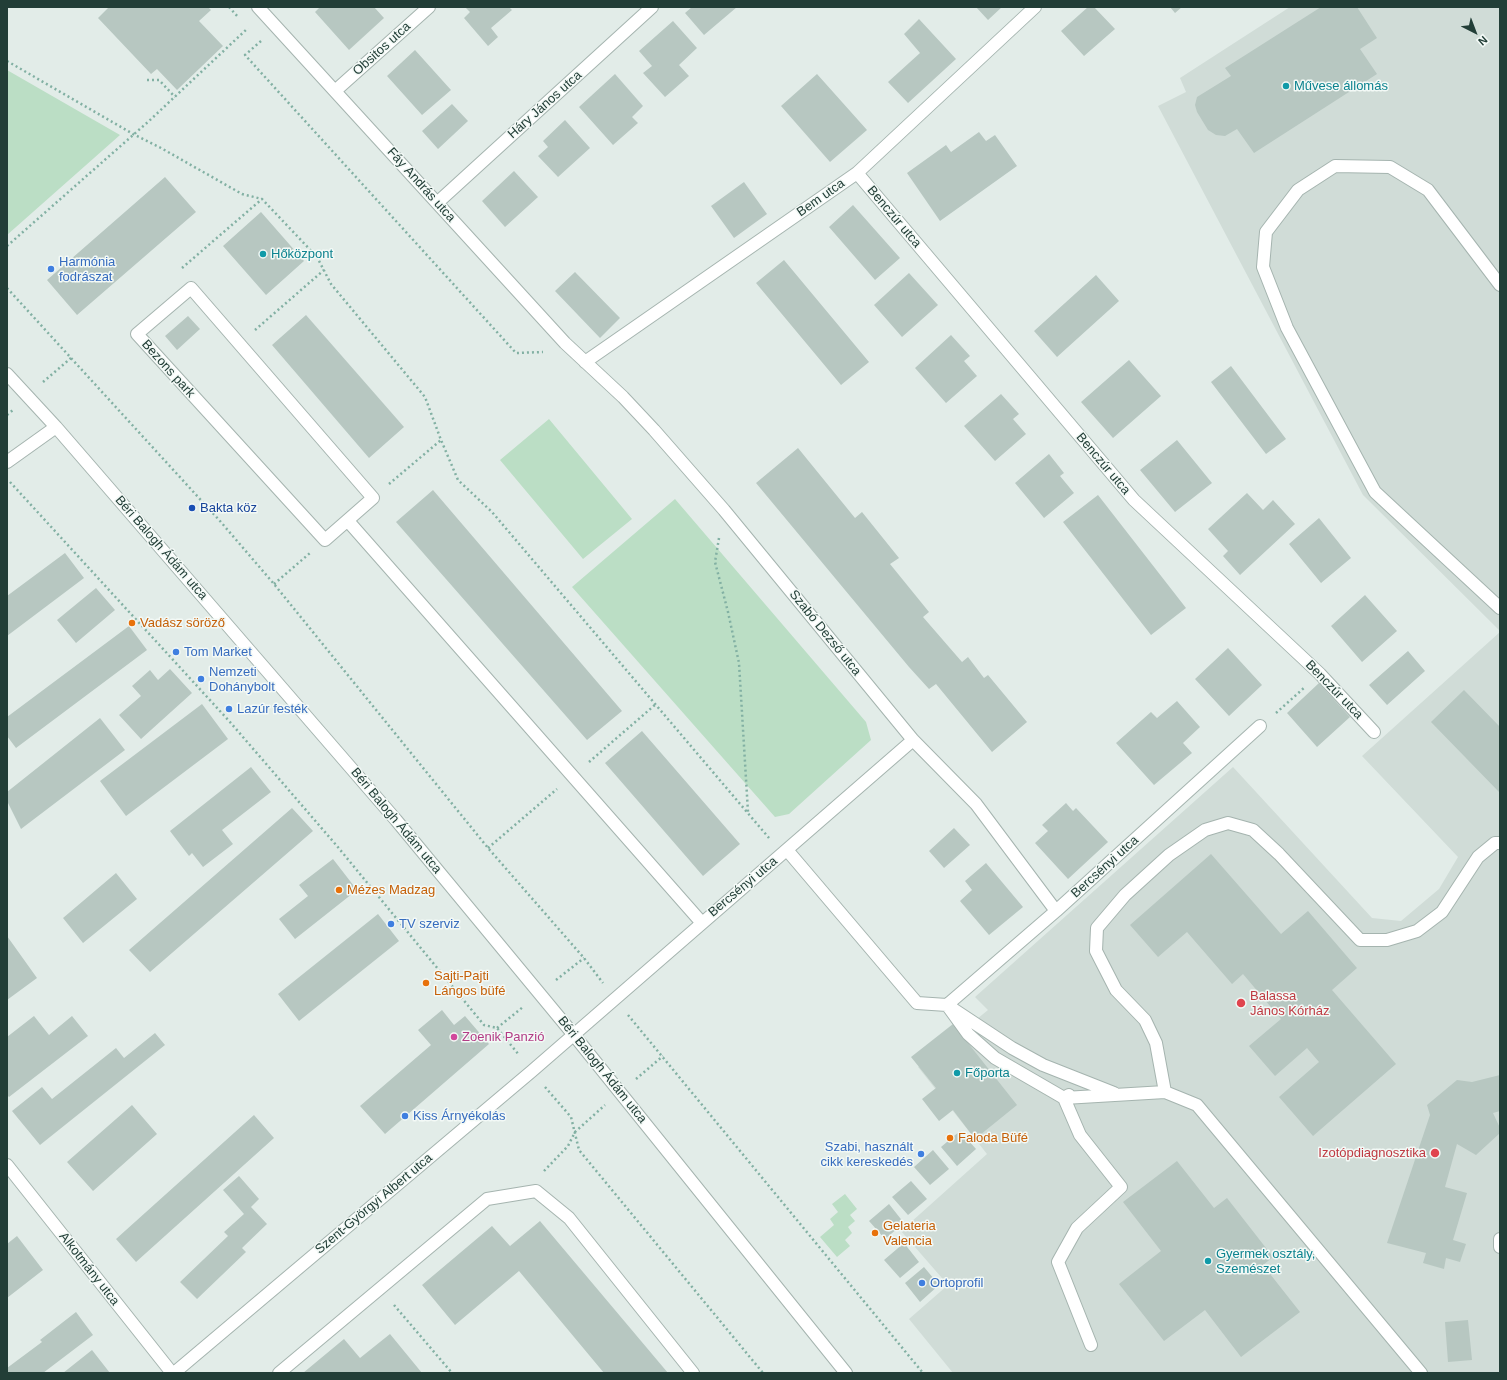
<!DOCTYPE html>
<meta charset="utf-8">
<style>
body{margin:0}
#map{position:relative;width:1507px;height:1380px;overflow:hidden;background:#e2ece8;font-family:Arial,sans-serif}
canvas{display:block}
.frame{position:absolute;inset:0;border:8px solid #223e37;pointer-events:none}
.north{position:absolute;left:1455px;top:12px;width:40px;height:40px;-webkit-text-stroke:3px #f3f9f6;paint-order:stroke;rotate:138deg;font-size:11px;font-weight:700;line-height:16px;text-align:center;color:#223e37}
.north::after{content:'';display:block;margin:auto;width:14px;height:18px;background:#223e37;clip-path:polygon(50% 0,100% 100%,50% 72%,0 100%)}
</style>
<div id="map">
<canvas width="1507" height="1380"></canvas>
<div class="frame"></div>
<div class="north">N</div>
</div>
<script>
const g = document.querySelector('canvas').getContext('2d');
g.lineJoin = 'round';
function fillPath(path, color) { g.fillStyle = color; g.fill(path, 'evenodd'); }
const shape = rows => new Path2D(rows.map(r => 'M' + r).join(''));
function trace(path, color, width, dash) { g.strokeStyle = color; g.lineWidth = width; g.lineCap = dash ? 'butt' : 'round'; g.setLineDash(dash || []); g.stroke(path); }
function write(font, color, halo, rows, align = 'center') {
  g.font = font + ' Arial,sans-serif'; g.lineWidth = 3; g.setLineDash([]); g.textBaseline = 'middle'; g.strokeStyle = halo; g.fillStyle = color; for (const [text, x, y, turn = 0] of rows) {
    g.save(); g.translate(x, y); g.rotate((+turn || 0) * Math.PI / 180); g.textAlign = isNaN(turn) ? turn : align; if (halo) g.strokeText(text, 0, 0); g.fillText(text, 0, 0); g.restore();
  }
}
fillPath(shape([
 [1290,7,1500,7,1500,631,1363,495,1158,106,1186,92,1180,78],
 [1500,632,1500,1373,953,1373,909,1319,948,1285,901,1231,987,1154,918,1067,988,1010,975,997,1233,767,1372,918,1401,921,1439,889,1458,857,1362,756]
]), '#d0dcd7');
fillPath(shape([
 [7,70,120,135,7,235],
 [549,419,632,519,583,559,500,460],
 [675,499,866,722,871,740,789,814,775,817,572,587],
 [845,1194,857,1209,850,1215,855,1221,848,1227,852,1233,845,1240,850,1246,837,1257,820,1237,834,1225,830,1219,838,1212,832,1204]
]), '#bbdec5');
fillPath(shape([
 [109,7,208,7,211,10,199,21,223,46,177,90,157,69,151,74,98,18],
 [320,7,374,7,384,18,349,50,315,12],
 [465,7,509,7,512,10,491,28,498,37,488,46,464,18,470,12],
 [692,7,737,7,704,35,685,13],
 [976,7,1002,7,988,20],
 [1088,7,1094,7,1115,29,1084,56,1061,31],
 [1170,7,1182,7,1175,13],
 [1321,7,1357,7,1377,38,1360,49,1377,74,1254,153,1237,129,1225,136,1216,135,1208,130,1197,112,1195,105,1197,97,1231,76,1225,68],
 [919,19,956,59,908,103,888,82,920,53,904,34],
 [673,21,697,48,679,65,689,76,665,97,643,73,652,66,639,51],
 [415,50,451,90,422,115,387,76],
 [615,74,643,106,632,117,638,123,613,145,579,107],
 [817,74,867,130,830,162,781,106],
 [452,104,468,121,438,149,422,131],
 [565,120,590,148,558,177,538,156,548,147,543,141],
 [979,132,986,141,995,135,1017,166,940,221,907,173,946,145,951,152],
 [514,171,538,197,505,227,482,201],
 [165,177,196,212,77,315,47,280],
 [744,182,767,214,734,238,711,206],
 [853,205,900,258,875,280,829,227],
 [261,212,304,261,266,295,223,246],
 [784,260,869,362,841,385,756,283],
 [575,272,620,318,600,338,555,291],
 [909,273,938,305,902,337,874,305],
 [1096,275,1119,301,1057,357,1034,331],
 [306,315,404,427,369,458,272,345],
 [188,316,200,329,177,350,165,336],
 [951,335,970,356,964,361,977,376,946,403,915,368],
 [1129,360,1161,396,1113,438,1081,402],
 [1231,366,1286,439,1266,454,1211,382],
 [1001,394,1019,414,1013,419,1026,434,995,461,964,426],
 [1177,440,1212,483,1175,512,1140,470],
 [798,448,855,518,862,512,899,558,890,564,929,612,923,617,962,662,968,657,984,678,988,675,1027,722,992,752,936,684,929,689,909,667,756,483],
 [1049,454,1064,473,1060,476,1074,493,1044,518,1015,483],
 [433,490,622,711,587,740,396,522],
 [1247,493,1263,510,1273,500,1295,524,1240,575,1223,556,1228,551,1208,529],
 [1098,495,1186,608,1151,635,1063,522],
 [1319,518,1351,558,1321,583,1289,544],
 [65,553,84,578,7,636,7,596],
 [96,588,115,610,76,643,57,620],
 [1365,595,1397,631,1362,662,1331,626],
 [129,626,147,650,16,748,7,736,7,717],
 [1228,648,1262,685,1229,716,1195,679],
 [1408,651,1425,671,1387,705,1369,685],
 [170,669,192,693,141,739,119,715,141,696,132,686,150,670,158,680],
 [1319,683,1350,717,1317,747,1287,713],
 [1464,690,1500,727,1500,793,1431,722],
 [1177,701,1200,727,1183,743,1192,753,1154,785,1116,743,1151,712,1157,718],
 [202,704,228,739,126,816,100,781],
 [100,718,125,750,21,829,7,801,7,792],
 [642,731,740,844,703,876,605,763],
 [251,767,271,792,222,830,233,844,203,867,192,853,189,856,170,831],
 [1066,803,1073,811,1076,808,1108,842,1068,879,1035,843,1048,831,1042,825],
 [292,808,313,831,150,972,129,950],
 [954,828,970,845,944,868,929,851],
 [1211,854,1281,934,1308,911,1357,968,1332,990,1396,1064,1313,1136,1279,1097,1319,1062,1307,1048,1275,1076,1249,1046,1281,1019,1243,974,1232,984,1187,932,1158,957,1130,925],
 [333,859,357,890,295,939,279,919,308,896,299,885],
 [986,863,1023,907,989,935,960,901,972,890,965,881],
 [116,873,137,899,83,943,63,918],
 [378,914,399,941,299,1021,278,994],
 [7,936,37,978,7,1000],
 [442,1010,454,1025,465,1016,489,1044,385,1134,360,1106,431,1045,418,1030],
 [34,1016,49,1035,72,1016,88,1036,9,1097,7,1095,7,1037],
 [953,1024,1017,1105,975,1139,953,1110,939,1121,922,1099,936,1088,911,1057],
 [155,1033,165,1045,40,1145,12,1111,42,1087,52,1099,116,1048,124,1058],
 [1500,1075,1500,1111,1493,1113,1500,1128,1500,1133,1476,1155,1457,1144,1445,1187,1467,1193,1453,1240,1466,1244,1460,1262,1446,1258,1444,1269,1423,1263,1426,1253,1387,1243,1430,1115,1427,1105,1457,1080,1472,1082],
 [132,1105,157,1134,93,1191,67,1162],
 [254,1115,274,1138,136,1262,116,1239],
 [960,1131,976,1149,957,1166,941,1147],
 [933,1150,949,1169,930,1185,914,1167],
 [1177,1161,1214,1208,1227,1198,1273,1257,1263,1265,1300,1312,1241,1357,1205,1310,1164,1341,1119,1284,1161,1251,1123,1202],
 [239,1176,259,1199,251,1207,267,1224,242,1248,246,1252,197,1299,180,1282,228,1236,224,1232,244,1214,223,1190],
 [911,1181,927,1199,908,1215,892,1197],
 [889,1204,904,1223,885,1239,869,1221],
 [540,1221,668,1373,604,1373,519,1271,455,1325,422,1285,492,1226,510,1246],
 [17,1236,43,1270,7,1298,7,1244],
 [904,1243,919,1262,900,1278,884,1260],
 [924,1267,939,1285,920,1302,905,1283],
 [76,1312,93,1335,43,1373,7,1373,7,1368,42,1342,40,1340],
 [1468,1320,1472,1360,1448,1362,1445,1322],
 [390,1334,422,1373,303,1373,344,1339,360,1358],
 [92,1350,110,1373,63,1373]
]), '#b7c7c1');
const minor = shape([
 [258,7,565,343,623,397,654,430,724,510,913,740,976,804,1056,911],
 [335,91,429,7],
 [857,173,1134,500,1320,674,1374,732],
 [437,203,652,7],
 [1500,285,1428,190,1390,167,1335,166,1298,190,1266,232,1263,267,1287,328,1375,492,1500,608],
 [191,288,373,498,325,540,137,334,191,288],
 [585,362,857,173,1035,7],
 [7,374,56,427,396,820,573,1034,846,1373],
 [7,462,56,427],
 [348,521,702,923],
 [787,850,917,1003,947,1005,1012,1048,1043,1065,1114,1093],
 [947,1005,968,1034,995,1058,1064,1098,1165,1092,1197,1105,1421,1373],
 [947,1005,1056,911,1260,726],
 [1165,1092,1156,1043,1145,1020,1116,990,1096,951,1097,928,1125,895,1169,855,1205,830,1228,823,1253,830,1279,854,1360,940,1387,940,1417,931,1442,912,1478,857,1495,843,1500,843],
 [1069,1095,1064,1098,1080,1135,1121,1187,1077,1228,1058,1262,1091,1345],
 [7,1165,172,1373],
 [1500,1239,1500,1247],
 [174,1373,532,1071,913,740],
 [279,1373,487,1199,536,1191,569,1218,693,1373]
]);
trace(minor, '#a5b4af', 14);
trace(shape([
 [229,7,238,17],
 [261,41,245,55,516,353,543,352],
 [7,61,133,134,161,148,242,194,262,199,317,257,331,284,425,397,441,440,458,480,492,512,769,838],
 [147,80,159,80,175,97],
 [7,246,149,121,248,28],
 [182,268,262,199],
 [7,288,220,521,274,584,488,848,584,958,603,983],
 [255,330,324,270],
 [43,382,71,358],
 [7,415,13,410],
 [10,482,230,722,337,846,484,1025,497,1028,519,1055],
 [389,484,441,440],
 [719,538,715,562,728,612,739,663,748,812],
 [274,584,310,553],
 [1276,713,1305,687],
 [589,762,656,704],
 [488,848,557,789],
 [556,980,584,958],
 [628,1015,923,1373],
 [497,1028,523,1007],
 [636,1079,663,1056],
 [545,1087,571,1117,579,1150,763,1373],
 [544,1171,568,1146,575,1132,605,1105],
 [394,1305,452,1373]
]), '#82b0a3', 2.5, [2, 3]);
trace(minor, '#fff', 12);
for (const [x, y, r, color] of [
 [1286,86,4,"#0f9aa8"],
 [263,254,4,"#0f9aa8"],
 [51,269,4,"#3f7fe0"],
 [192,508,4,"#1a4fb4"],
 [132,623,4,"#e8710a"],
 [176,652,4,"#3f7fe0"],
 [201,679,4,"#3f7fe0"],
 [229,709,4,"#3f7fe0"],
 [339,890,4,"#e8710a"],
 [391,924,4,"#3f7fe0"],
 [426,983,4,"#e8710a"],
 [1241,1003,5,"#e0444e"],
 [454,1037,4,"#d1479c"],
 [957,1073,4,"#0f9aa8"],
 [405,1116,4,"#3f7fe0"],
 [950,1138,4,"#e8710a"],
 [1435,1153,5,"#e0444e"],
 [921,1154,4,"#3f7fe0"],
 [875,1233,4,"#e8710a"],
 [1208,1261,4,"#0f9aa8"],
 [922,1283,4,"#3f7fe0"]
]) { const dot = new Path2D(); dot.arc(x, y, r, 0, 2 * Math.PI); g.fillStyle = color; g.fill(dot); trace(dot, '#f3f9f6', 1.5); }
write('13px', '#223e37', '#f3f9f6', [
 ["Obsitos utca",382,49,-42],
 ["Háry János utca",545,105,-42],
 ["Fáy András utca",421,185,48],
 ["Bem utca",821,198,-35],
 ["Benczúr utca",894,217,50],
 ["Bezons park",168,369,48],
 ["Benczúr utca",1103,464,50],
 ["Béri Balogh Ádám utca",161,548,49],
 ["Szabó Dezső utca",825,633,51],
 ["Benczúr utca",1334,690,46],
 ["Béri Balogh Ádám utca",396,821,50],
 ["Bercsényi utca",1105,867,-42],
 ["Bercsényi utca",743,887,-40],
 ["Béri Balogh Ádám utca",602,1070,51],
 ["Szent-Györgyi Albert utca",374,1204,-40],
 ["Alkotmány utca",89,1269,52]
]);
write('13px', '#0d838f', '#f3f9f6', [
 ["Művese állomás",1294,86],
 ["Hőközpont",271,254],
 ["Főporta",965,1073],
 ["Gyermek osztály,",1216,1254],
 ["Szemészet",1216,1269]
], 'left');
write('13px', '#366cbe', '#f3f9f6', [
 ["Harmónia",59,262],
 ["fodrászat",59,277],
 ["Tom Market",184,652],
 ["Nemzeti",209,672],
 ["Dohánybolt",209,687],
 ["Lazúr festék",237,709],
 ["TV szerviz",399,924],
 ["Kiss Árnyékolás",413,1116],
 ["Szabi, használt",913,1147,"right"],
 ["cikk kereskedés",913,1162,"right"],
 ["Ortoprofil",930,1283]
], 'left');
write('13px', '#164399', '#f3f9f6', [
 ["Bakta köz",200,508]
], 'left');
write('13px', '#c56008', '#f3f9f6', [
 ["Vadász söröző",140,623],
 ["Mézes Madzag",347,890],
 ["Sajti-Pajti",434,976],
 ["Lángos büfé",434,991],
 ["Faloda Büfé",958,1138],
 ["Gelateria",883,1226],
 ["Valencia",883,1241]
], 'left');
write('13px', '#be3a42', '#f3f9f6', [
 ["Balassa",1250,996],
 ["János Kórház",1250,1011],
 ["Izotópdiagnosztika",1426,1153,"right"]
], 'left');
write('13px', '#b23c85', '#f3f9f6', [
 ["Zoenik Panzió",462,1037]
], 'left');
</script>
